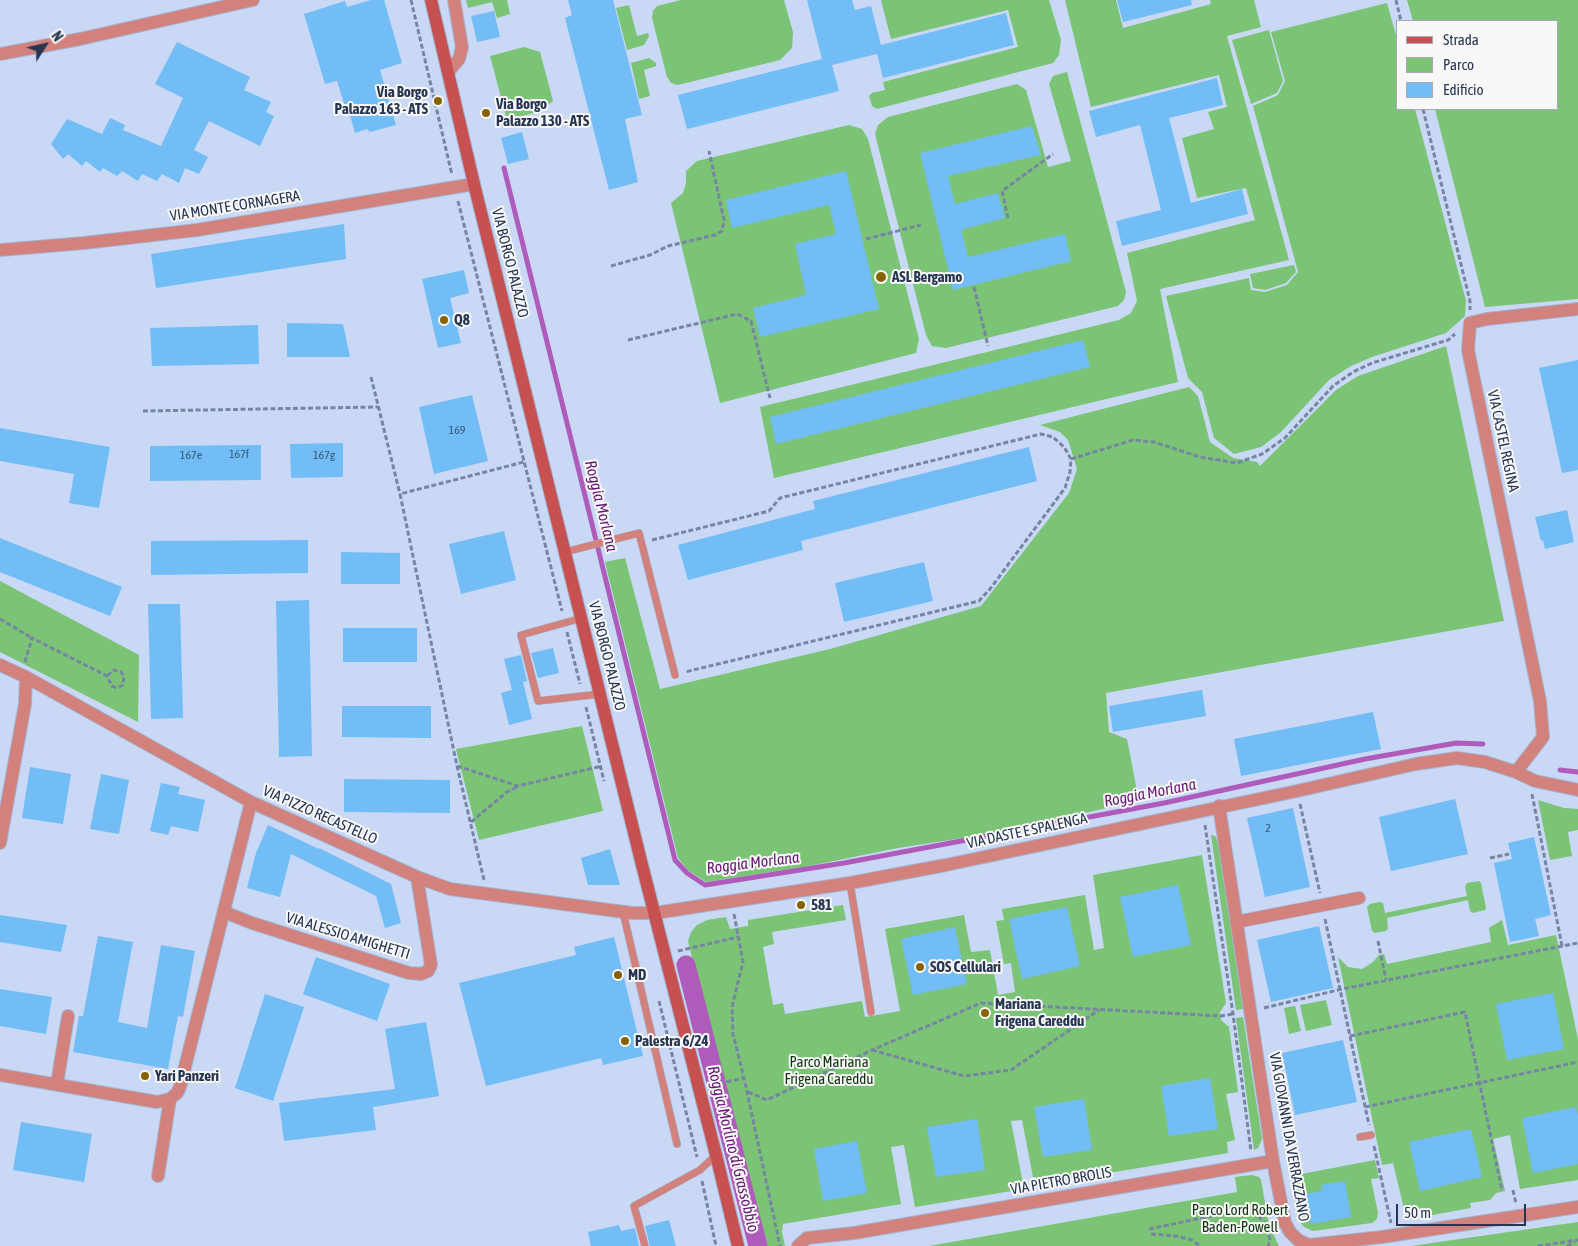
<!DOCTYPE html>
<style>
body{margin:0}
#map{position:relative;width:1578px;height:1246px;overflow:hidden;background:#c8d8f5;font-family:"Asap Condensed",sans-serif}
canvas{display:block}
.legend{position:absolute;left:1396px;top:20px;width:162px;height:90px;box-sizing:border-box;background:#f8f8f8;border:1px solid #a4aab5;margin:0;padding:6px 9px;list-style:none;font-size:15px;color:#263551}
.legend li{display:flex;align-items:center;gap:10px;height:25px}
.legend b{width:25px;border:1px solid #a4aab5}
.north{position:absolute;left:20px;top:20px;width:50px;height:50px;-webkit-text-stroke:4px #f8f8f8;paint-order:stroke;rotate:55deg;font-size:14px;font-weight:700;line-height:20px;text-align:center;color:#263551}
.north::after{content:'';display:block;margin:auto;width:18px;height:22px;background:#263551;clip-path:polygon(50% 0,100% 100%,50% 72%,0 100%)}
.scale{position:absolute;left:1396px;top:1204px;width:130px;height:22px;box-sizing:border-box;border:2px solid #263551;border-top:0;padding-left:6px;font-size:15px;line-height:18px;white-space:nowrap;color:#263551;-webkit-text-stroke:4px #f8f8f8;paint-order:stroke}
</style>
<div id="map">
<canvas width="1578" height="1246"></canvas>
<ul class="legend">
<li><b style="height:6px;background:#c75051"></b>Strada</li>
<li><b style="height:14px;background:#7bc375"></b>Parco</li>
<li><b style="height:14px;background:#72bdf5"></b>Edificio</li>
</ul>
<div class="north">N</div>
<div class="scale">50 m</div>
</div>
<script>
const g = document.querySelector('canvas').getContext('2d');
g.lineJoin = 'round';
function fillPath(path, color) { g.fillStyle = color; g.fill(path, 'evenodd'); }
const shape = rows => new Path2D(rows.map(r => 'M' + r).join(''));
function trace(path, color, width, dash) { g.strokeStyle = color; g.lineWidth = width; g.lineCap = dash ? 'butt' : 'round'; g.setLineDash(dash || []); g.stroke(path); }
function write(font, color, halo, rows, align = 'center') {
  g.font = font + ' "Asap Condensed",sans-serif'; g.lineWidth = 4; g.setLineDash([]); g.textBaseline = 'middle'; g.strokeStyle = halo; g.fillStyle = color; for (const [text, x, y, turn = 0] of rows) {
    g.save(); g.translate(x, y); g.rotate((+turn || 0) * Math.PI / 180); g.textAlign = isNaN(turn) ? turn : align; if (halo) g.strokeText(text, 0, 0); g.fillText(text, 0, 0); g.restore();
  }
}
fillPath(shape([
 [466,0,507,0,510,14,497,18,492,2,468,8],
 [681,0,784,0,793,32,792,48,780,60,678,85,671,83,667,77,652,18,653,11,657,6],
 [881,0,1049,0,1061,40,1059,55,1053,63,877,109,872,106,869,96,872,93,885,90,883,82,1018,47,1008,10,891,39],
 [1065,0,1116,0,1123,28,1211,4,1210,0,1254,0,1261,27,1227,36,1289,260,1160,289,1178,382,774,478,760,407,1119,320,1131,313,1137,301,1127,253,1255,220,1246,188,1197,198,1182,138,1214,129,1208,112,1227,107,1219,75,1091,107],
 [1407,0,1578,0,1578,299,1485,307,1435,109,1557,109,1557,21,1413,21],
 [1387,3,1397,39,1397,109,1415,109,1466,301,1465,316,1446,333,1372,357,1351,366,1329,380,1281,432,1261,447,1234,454,1214,438,1202,392,1188,378,1166,296,1249,278,1251,290,1265,292,1287,285,1298,272,1253,106,1278,95,1285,81,1271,32],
 [629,5,637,36,648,33,649,36,644,45,627,50,616,8],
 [1269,30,1283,81,1277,93,1251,104,1232,40],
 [524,47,540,52,553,101,541,111,507,120,490,56],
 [649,58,656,63,656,66,644,70,650,96,639,99,631,63],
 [1067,72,1126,292,1124,300,1118,306,946,348,932,346,926,335,875,134,878,125,888,117,1017,84,1026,90,1048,167,1071,161,1049,84,1053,76],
 [849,125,862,129,868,139,919,339,916,353,720,403,671,203,683,193,686,183,686,171,697,161],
 [1294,265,1296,272,1286,283,1265,290,1253,288,1250,274],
 [1446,346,1504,621,1106,693,1109,732,1127,739,1139,801,989,834,898,848,809,866,706,882,688,870,678,858,605,562,625,558,660,689,830,649,981,606,1069,493,1077,469,1068,440,1060,432,1040,425,1189,387,1198,396,1210,442,1233,458,1257,462,1260,466,1336,390,1358,376],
 [0,581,139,655,138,722,0,652],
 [582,726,603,811,479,840,456,749],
 [1538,800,1564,808,1578,809,1578,830,1568,832,1572,856,1550,860],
 [1211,835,1215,836,1218,842,1243,1009,1236,1010],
 [1202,855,1226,1003,1220,1012,1221,1020,1229,1027,1238,1092,1226,1094,1235,1140,1227,1142,1228,1153,1038,1185,1036,1177,1033,1177,1022,1120,1011,1121,1024,1189,915,1207,904,1145,891,1147,901,1204,783,1224,782,1232,785,1246,762,1246,688,941,691,932,697,925,707,920,726,917,730,929,748,926,748,920,843,905,846,920,772,932,774,944,763,947,773,1005,783,1003,785,1014,862,1001,865,1017,900,1011,885,929,964,915,971,952,990,950,998,995,1015,992,1011,963,1004,964,996,921,1004,920,1002,909,1085,895,1094,950,1104,948,1093,875],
 [1479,881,1481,883,1486,908,1485,910,1473,913,1470,911,1468,900,1387,918,1388,928,1386,931,1375,933,1372,931,1367,907,1370,904,1380,902,1383,903,1385,913,1467,896,1465,887,1467,883],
 [1502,920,1508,945,1556,935,1578,1039,1578,1180,1520,1189,1510,1135,1493,1139,1505,1191,1496,1193,1490,1200,1470,1203,1471,1208,1410,1219,1405,1213,1393,1163,1382,1165,1338,957,1348,967,1362,969,1373,962,1379,955,1384,954,1387,964,1491,942,1489,928],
 [1326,1000,1332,1025,1306,1031,1300,1005],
 [1295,1006,1301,1031,1289,1034,1284,1008],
 [1243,1017,1262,1139,1258,1148,1254,1150,1236,1018],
 [1375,1160,1379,1178,1371,1179,1378,1213,1377,1219,1372,1223,1313,1231,1304,1227,1297,1218,1291,1176],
 [1252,1175,1259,1177,1261,1180,1269,1225,1279,1246,929,1246,1237,1192,1235,1177],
 [1578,1222,1578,1246,1411,1246]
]), '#7bc375');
trace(shape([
 [504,168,675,860,687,873,705,885,844,863,1164,803,1365,759,1456,743,1483,744],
 [1560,770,1578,772]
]), '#af5bbb', 5);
trace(shape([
 [686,965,758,1246]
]), '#af5bbb', 19);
fillPath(shape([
 [371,0,384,0,402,63,380,70,396,125,370,132,367,129,355,133,349,112,347,113,337,81,325,84,304,14,345,1,347,7],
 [568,0,613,0,642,115,625,119,638,182,609,190,565,18,572,15],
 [807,0,852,0,855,10,871,6,881,45,1006,13,1014,45,883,78,877,54,832,65,839,91,687,129,678,95,822,59],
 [1117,0,1191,0,1192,5,1123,22],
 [494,11,500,37,477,42,471,16],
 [177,42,250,77,244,90,271,102,266,112,274,116,260,146,209,121,194,150,208,157,199,174,185,168,179,183,162,174,157,181,142,174,138,181,122,171,117,176,103,168,100,172,86,161,82,166,68,154,63,159,51,144,67,119,102,134,110,118,125,125,123,130,161,146,183,98,155,84],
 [1217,78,1223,105,1169,118,1191,203,1242,189,1248,214,1122,246,1116,221,1161,210,1140,125,1096,137,1089,111],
 [1032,126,1041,155,948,176,955,204,998,193,1005,218,961,230,968,257,1065,234,1071,261,953,290,920,153],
 [522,132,529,159,508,164,501,138],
 [846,171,879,309,760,337,753,308,806,295,795,244,836,234,829,205,732,228,726,200],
 [344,224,346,259,156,288,151,254],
 [464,270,469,293,450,298,461,343,438,348,422,279],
 [287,323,343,324,350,357,287,357],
 [258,325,259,364,152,366,150,328],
 [1083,340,1090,367,776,444,770,417],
 [1578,360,1578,470,1562,473,1539,368],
 [472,395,488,461,434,474,419,407],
 [0,428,110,447,99,508,69,503,74,474,0,461],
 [343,443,343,477,291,478,290,444],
 [261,445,261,480,150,481,150,446],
 [1029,447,1037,481,801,541,803,550,688,580,678,545,815,509,813,501],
 [1567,510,1574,542,1545,549,1543,540,1541,541,1535,517],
 [504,531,516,580,461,594,449,544],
 [0,538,122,587,110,616,0,572],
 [308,540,308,573,151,575,151,541],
 [341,552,400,553,400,584,341,584],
 [924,562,933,601,844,622,835,583],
 [309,600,312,756,279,757,276,601],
 [148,604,180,604,183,718,151,719],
 [343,628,417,628,417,662,343,662],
 [553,648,559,673,538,678,531,653],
 [521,655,527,681,523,682,532,719,509,725,501,693,512,690,504,659],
 [1202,690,1206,716,1113,732,1109,706],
 [342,706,431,706,431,738,342,737],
 [1373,712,1381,749,1241,776,1234,739],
 [30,767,71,774,63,824,22,818],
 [101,774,129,780,119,834,90,829],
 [344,779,450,780,450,813,344,812],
 [161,783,180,787,178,794,205,800,198,832,171,826,168,835,150,831],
 [1455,799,1468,854,1391,871,1379,817],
 [1293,808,1310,887,1265,897,1247,818],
 [268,825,319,849,319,848,391,884,401,923,385,928,376,896,291,854,280,897,247,888,256,853],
 [1534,837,1551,915,1535,919,1539,936,1510,942,1494,863,1512,859,1508,843],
 [610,849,620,885,588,885,581,858],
 [1178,885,1191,945,1133,957,1120,897],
 [1067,907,1080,966,1022,979,1009,919],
 [0,915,67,925,61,952,0,942],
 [1319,926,1333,988,1271,1002,1257,940],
 [955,927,967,984,913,995,901,939],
 [98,936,133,942,118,1022,147,1028,161,945,195,951,183,1017,178,1016,168,1069,73,1052,79,1016,83,1016],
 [614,937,643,1056,603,1065,601,1058,486,1086,459,983,576,955,574,947],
 [316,957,390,984,377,1021,303,994],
 [0,989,52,997,46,1034,0,1026],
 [1553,993,1564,1049,1507,1060,1496,1004],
 [265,994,304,1007,273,1101,235,1088],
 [426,1022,439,1096,373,1107,376,1130,284,1141,279,1103,395,1089,385,1029],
 [1343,1040,1357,1102,1295,1115,1282,1053],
 [1210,1078,1218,1129,1169,1136,1161,1086],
 [1084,1099,1092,1150,1043,1157,1034,1107],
 [1576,1107,1578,1115,1578,1164,1533,1173,1522,1118],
 [977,1119,985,1170,936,1177,927,1127],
 [21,1122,92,1134,84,1182,13,1170],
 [1471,1129,1482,1177,1420,1191,1409,1142],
 [857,1141,867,1193,823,1201,814,1149],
 [1345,1181,1351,1217,1311,1224,1305,1194,1322,1191,1321,1185],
 [669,1220,676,1246,650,1246,645,1226],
 [619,1225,621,1231,635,1228,639,1246,591,1246,588,1232]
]), '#72bdf5');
const lane = shape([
 [565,552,639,533,675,675],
 [582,618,521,635,538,701,600,694],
 [850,883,871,1012],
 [623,912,677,1144],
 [1360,1137,1371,1135],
 [645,1246,634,1206,700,1170,716,1155]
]);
const street = shape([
 [0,54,80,39,253,0],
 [448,72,459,59,462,47,454,0],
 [0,250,84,243,197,230,474,184],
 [0,665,26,677,251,802,417,877,450,889,632,913,655,913,850,883,946,865,1297,791,1416,764,1457,758,1485,762,1516,772,1535,781,1578,790],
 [1516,772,1543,737,1540,701,1468,350,1470,323,1487,319,1578,309],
 [1219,806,1273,1161,1285,1223,1290,1232,1298,1240,1309,1245,1382,1237,1578,1207],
 [0,843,25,704,26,677],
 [224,912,252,923,409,973,421,974,428,971,431,965,417,877],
 [1236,922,1359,898],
 [0,1075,157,1102,170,1099],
 [57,1084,68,1016],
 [158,1176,170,1099,177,1093,180,1087,251,802],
 [798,1246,807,1238,854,1233,1273,1161]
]);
const secondary = shape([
 [431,0,474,184,642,865,716,1155,738,1246]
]);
trace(lane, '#a4b4d1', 8);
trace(street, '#a4b4d1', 14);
trace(secondary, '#a4b4d1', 14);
trace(shape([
 [411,0,452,175],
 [1396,0,1401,21],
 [1423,109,1470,301,1470,310],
 [458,201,562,611],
 [1008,218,1002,191,1053,154],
 [866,239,921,225],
 [611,266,650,255,668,246,715,235,722,231,724,220,709,151],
 [974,287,988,346],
 [628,340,737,314,751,321,770,398],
 [371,377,400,494],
 [143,411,378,407],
 [1071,459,1133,440,1154,442,1200,457,1237,463,1262,454,1285,438,1333,386,1353,372,1372,363,1448,340,1455,334],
 [652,540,769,511,780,498,1041,434,1053,437,1064,447,1071,459,1070,472,1065,488,990,589,979,601,685,672],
 [0,619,32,638],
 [567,632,580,684],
 [25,662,32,638,107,676,112,686,117,688,123,685,124,676,121,672,114,670,107,676],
 [586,707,604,781],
 [457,766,518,786,602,766],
 [1532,794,1562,946],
 [1300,804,1320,893],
 [471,822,507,792,517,787],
 [1205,825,1233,1014,1251,1151],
 [1490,858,1509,854],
 [484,880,457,766,400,494,524,462],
 [734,914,743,962,732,1007,733,1034,744,1078,780,1246],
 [1325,919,1369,1125],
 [1378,941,1386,980],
 [678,951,738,937],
 [659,1001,697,1157],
 [1264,1008,1342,989,1578,943],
 [1350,1036,1465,1012,1502,1191],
 [872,1050,964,1076,1011,1070,1099,1010],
 [712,1085,744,1078],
 [748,1092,767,1100,872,1050,981,1003,1221,1016,1233,1014],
 [1365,1107,1578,1062],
 [1374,1146,1391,1223],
 [702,1181,716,1246],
 [1513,1190,1516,1204],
 [1149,1229,1240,1210,1249,1211,1257,1215,1264,1222,1268,1230,1270,1240,1268,1246],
 [1151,1234,1176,1236,1192,1240,1200,1246],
 [1538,1246,1578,1240],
 [1567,1246,1575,1242]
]), '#7686a2', 3, [5, 2.5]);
trace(lane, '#d2817d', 7);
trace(street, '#d2817d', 12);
trace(secondary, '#c75051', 12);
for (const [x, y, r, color] of [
 [438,101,5,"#886200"],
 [486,113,5,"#886200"],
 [881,277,6,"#886200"],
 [444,320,5,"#886200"],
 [801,905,5,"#886200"],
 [920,967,5,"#886200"],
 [618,975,5,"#886200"],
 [985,1013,5,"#886200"],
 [625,1041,5,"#886200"],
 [145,1076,5,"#886200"]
]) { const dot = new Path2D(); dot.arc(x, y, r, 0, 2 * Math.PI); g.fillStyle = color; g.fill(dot); trace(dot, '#f8f8f8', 2); }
write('12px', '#39577a', null, [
 ["169",457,430],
 ["167f",239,454],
 ["167e",191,455],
 ["167g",324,455],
 ["2",1268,828]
]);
write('bold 15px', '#263551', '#f8f8f8', [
 ["Via Borgo",428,92,"right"],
 ["Palazzo 163 - ATS",428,109,"right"],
 ["Via Borgo",496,104],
 ["Palazzo 130 - ATS",496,121],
 ["ASL Bergamo",892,277],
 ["Q8",454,320],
 ["581",811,905],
 ["SOS Cellulari",930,967],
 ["MD",628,975],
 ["Mariana",995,1004],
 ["Frigena Careddu",995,1021],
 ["Palestra 6/24",635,1041],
 ["Yari Panzeri",155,1076]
], 'left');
write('15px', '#263551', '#f8f8f8', [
 ["VIA MONTE CORNAGERA",235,206,-9],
 ["VIA BORGO PALAZZO",510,263,76],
 ["VIA CASTEL REGINA",1503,441,78],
 ["VIA BORGO PALAZZO",607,656,76],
 ["VIA PIZZO RECASTELLO",320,815,24],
 ["VIA DASTE E SPALENGA",1027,831,-12],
 ["VIA ALESSIO AMIGHETTI",348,936,17],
 ["VIA GIOVANNI DA VERRAZZANO",1289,1137,80],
 ["VIA PIETRO BROLIS",1061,1181,-10]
]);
write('15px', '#0f340d', '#f8f8f8', [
 ["Parco Mariana",829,1062],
 ["Frigena Careddu",829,1079],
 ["Parco Lord Robert",1240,1210],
 ["Baden-Powell",1240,1227]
]);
write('italic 16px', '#671872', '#f8f8f8', [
 ["Roggia Morlana",601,506,76],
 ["Roggia Morlana",1150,793,-11],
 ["Roggia Morlana",753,863,-7],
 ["Roggia Morlino di Grassobbio",733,1149,76]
]);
</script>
